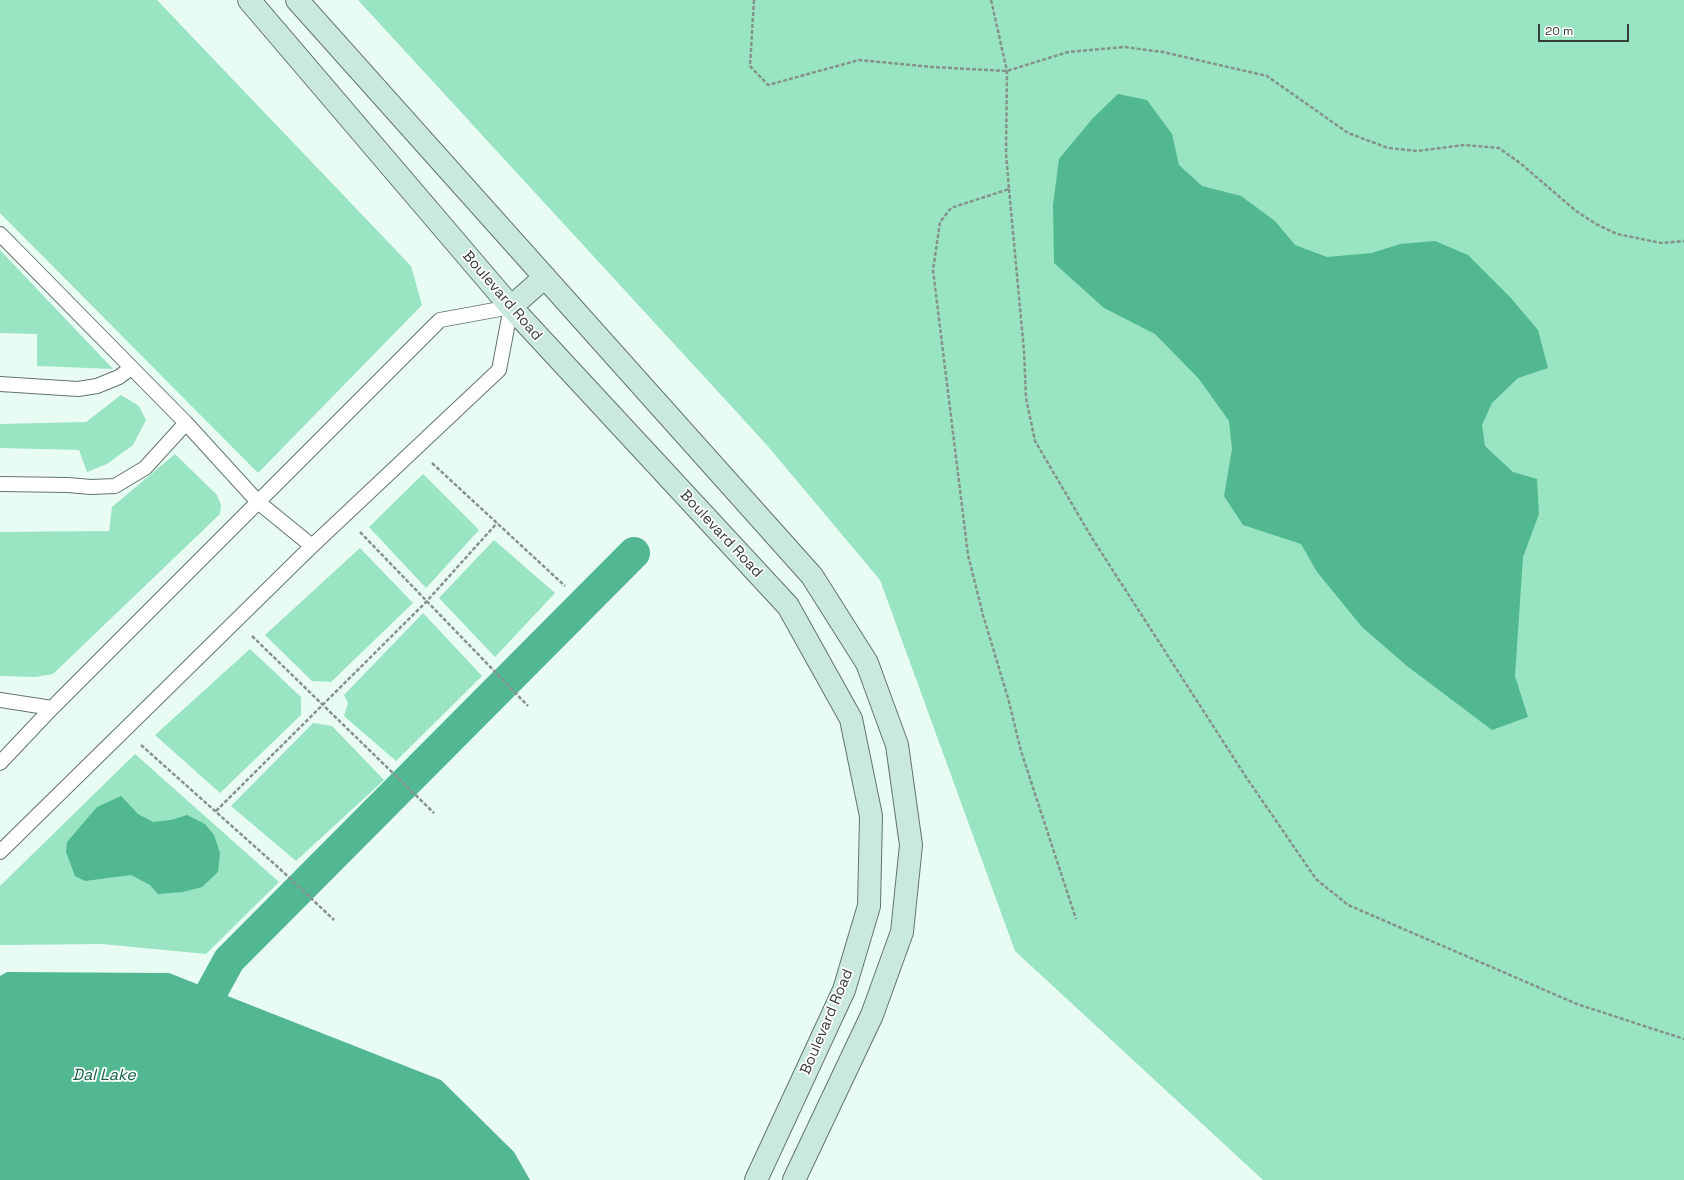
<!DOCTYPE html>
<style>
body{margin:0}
#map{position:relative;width:1684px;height:1180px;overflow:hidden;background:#e9fcf3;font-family:"Space Grotesk",sans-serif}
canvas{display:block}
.scale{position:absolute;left:1538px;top:24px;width:91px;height:18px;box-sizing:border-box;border:2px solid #353c39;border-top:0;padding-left:5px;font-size:12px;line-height:14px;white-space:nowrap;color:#353c39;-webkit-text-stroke:3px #fff;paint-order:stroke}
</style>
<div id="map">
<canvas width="1684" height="1180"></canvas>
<div class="scale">20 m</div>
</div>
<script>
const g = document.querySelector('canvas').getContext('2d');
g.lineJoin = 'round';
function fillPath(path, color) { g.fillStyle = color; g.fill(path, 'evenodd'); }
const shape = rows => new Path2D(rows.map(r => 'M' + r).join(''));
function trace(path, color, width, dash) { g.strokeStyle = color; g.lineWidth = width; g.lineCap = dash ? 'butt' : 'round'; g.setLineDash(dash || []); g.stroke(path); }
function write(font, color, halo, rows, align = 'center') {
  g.font = font + ' "Space Grotesk",sans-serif'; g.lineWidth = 3.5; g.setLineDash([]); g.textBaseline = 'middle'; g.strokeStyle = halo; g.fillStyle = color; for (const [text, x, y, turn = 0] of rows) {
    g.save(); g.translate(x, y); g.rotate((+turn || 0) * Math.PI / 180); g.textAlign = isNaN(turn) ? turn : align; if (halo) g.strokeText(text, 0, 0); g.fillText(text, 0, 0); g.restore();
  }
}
fillPath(shape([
 [0,0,157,0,411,266,422,305,258,473,0,213],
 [358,0,1684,0,1684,1180,1263,1180,1015,951,880,580,766,444],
 [0,250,113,369,37,366,37,334,0,333],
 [121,395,139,406,146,420,133,445,107,464,87,472,79,450,0,448,0,424,86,422],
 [175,454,217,495,221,505,220,514,53,674,35,677,0,676,0,532,109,531,112,507],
 [423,474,479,530,426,588,369,527],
 [494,540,555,593,495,657,439,598],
 [360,548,413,603,331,682,312,681,265,635],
 [423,613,482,676,396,761,344,716,348,703,344,695],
 [250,649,301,697,301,715,220,793,155,735],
 [313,723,332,726,384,780,296,861,231,806],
 [135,754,279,882,206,954,102,944,0,945,0,886]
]), '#98e4c3');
fillPath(shape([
 [1118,94,1147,100,1172,134,1179,165,1202,186,1241,196,1275,221,1295,245,1327,257,1372,253,1400,244,1435,241,1468,255,1510,297,1538,330,1548,368,1518,378,1492,403,1482,425,1485,446,1513,472,1537,479,1539,514,1523,557,1515,676,1528,717,1492,730,1407,666,1362,627,1317,572,1301,544,1243,525,1224,496,1232,449,1229,421,1199,379,1155,334,1104,308,1054,263,1053,205,1059,159,1093,118],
 [121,796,138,814,153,822,171,820,187,815,205,824,214,835,220,853,218,872,202,887,183,892,158,894,150,885,131,875,85,881,75,876,66,852,67,842,97,807],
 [7,972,169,973,441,1080,514,1152,530,1180,0,1180,0,976]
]), '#52b891');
trace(shape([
 [212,991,229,960,634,553]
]), '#52b891', 32);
const service = shape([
 [0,234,186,423,258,502,312,546],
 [0,384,78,389,97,386,119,377,131,368],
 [0,484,68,485,91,487,115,486,145,468,186,423],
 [0,700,52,708,440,320,511,307,499,370,312,546,0,852],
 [0,763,52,708]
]);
const secondary = shape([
 [249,0,511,307,788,606,851,719,871,816,869,906,844,990,756,1180],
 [297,0,812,576,867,663,897,745,911,845,902,932,872,1015,794,1180],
 [511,307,545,277]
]);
trace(service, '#64746d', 16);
trace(secondary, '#64746d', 24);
trace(shape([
 [754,0,750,66,768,85,859,60,932,67,1007,71,1068,52,1124,47,1163,52,1267,76,1348,133,1388,148,1417,151,1464,145,1499,148,1520,163,1576,211,1596,224,1617,234,1661,243,1684,241],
 [991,0,1007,71,1006,153,1009,189,951,208,940,222,933,270,968,555,983,615,1008,698,1021,751,1076,919],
 [1009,189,1024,351,1026,398,1035,441,1092,538,1246,777,1316,879,1348,905,1577,1004,1684,1039],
 [432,463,565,586],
 [360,532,528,706],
 [252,636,434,813],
 [141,745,280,869,334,920],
 [216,811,426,602,497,523]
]), '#86938d', 2.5, [4, 2]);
trace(service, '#fff', 14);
trace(secondary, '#c9e9dd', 22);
write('15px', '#353c39', '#fff', [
 ["Boulevard Road",502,296,49],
 ["Boulevard Road",721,534,47],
 ["Boulevard Road",827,1022,-67]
]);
write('italic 16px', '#136248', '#fff', [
 ["Dal Lake",104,1076]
]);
</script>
